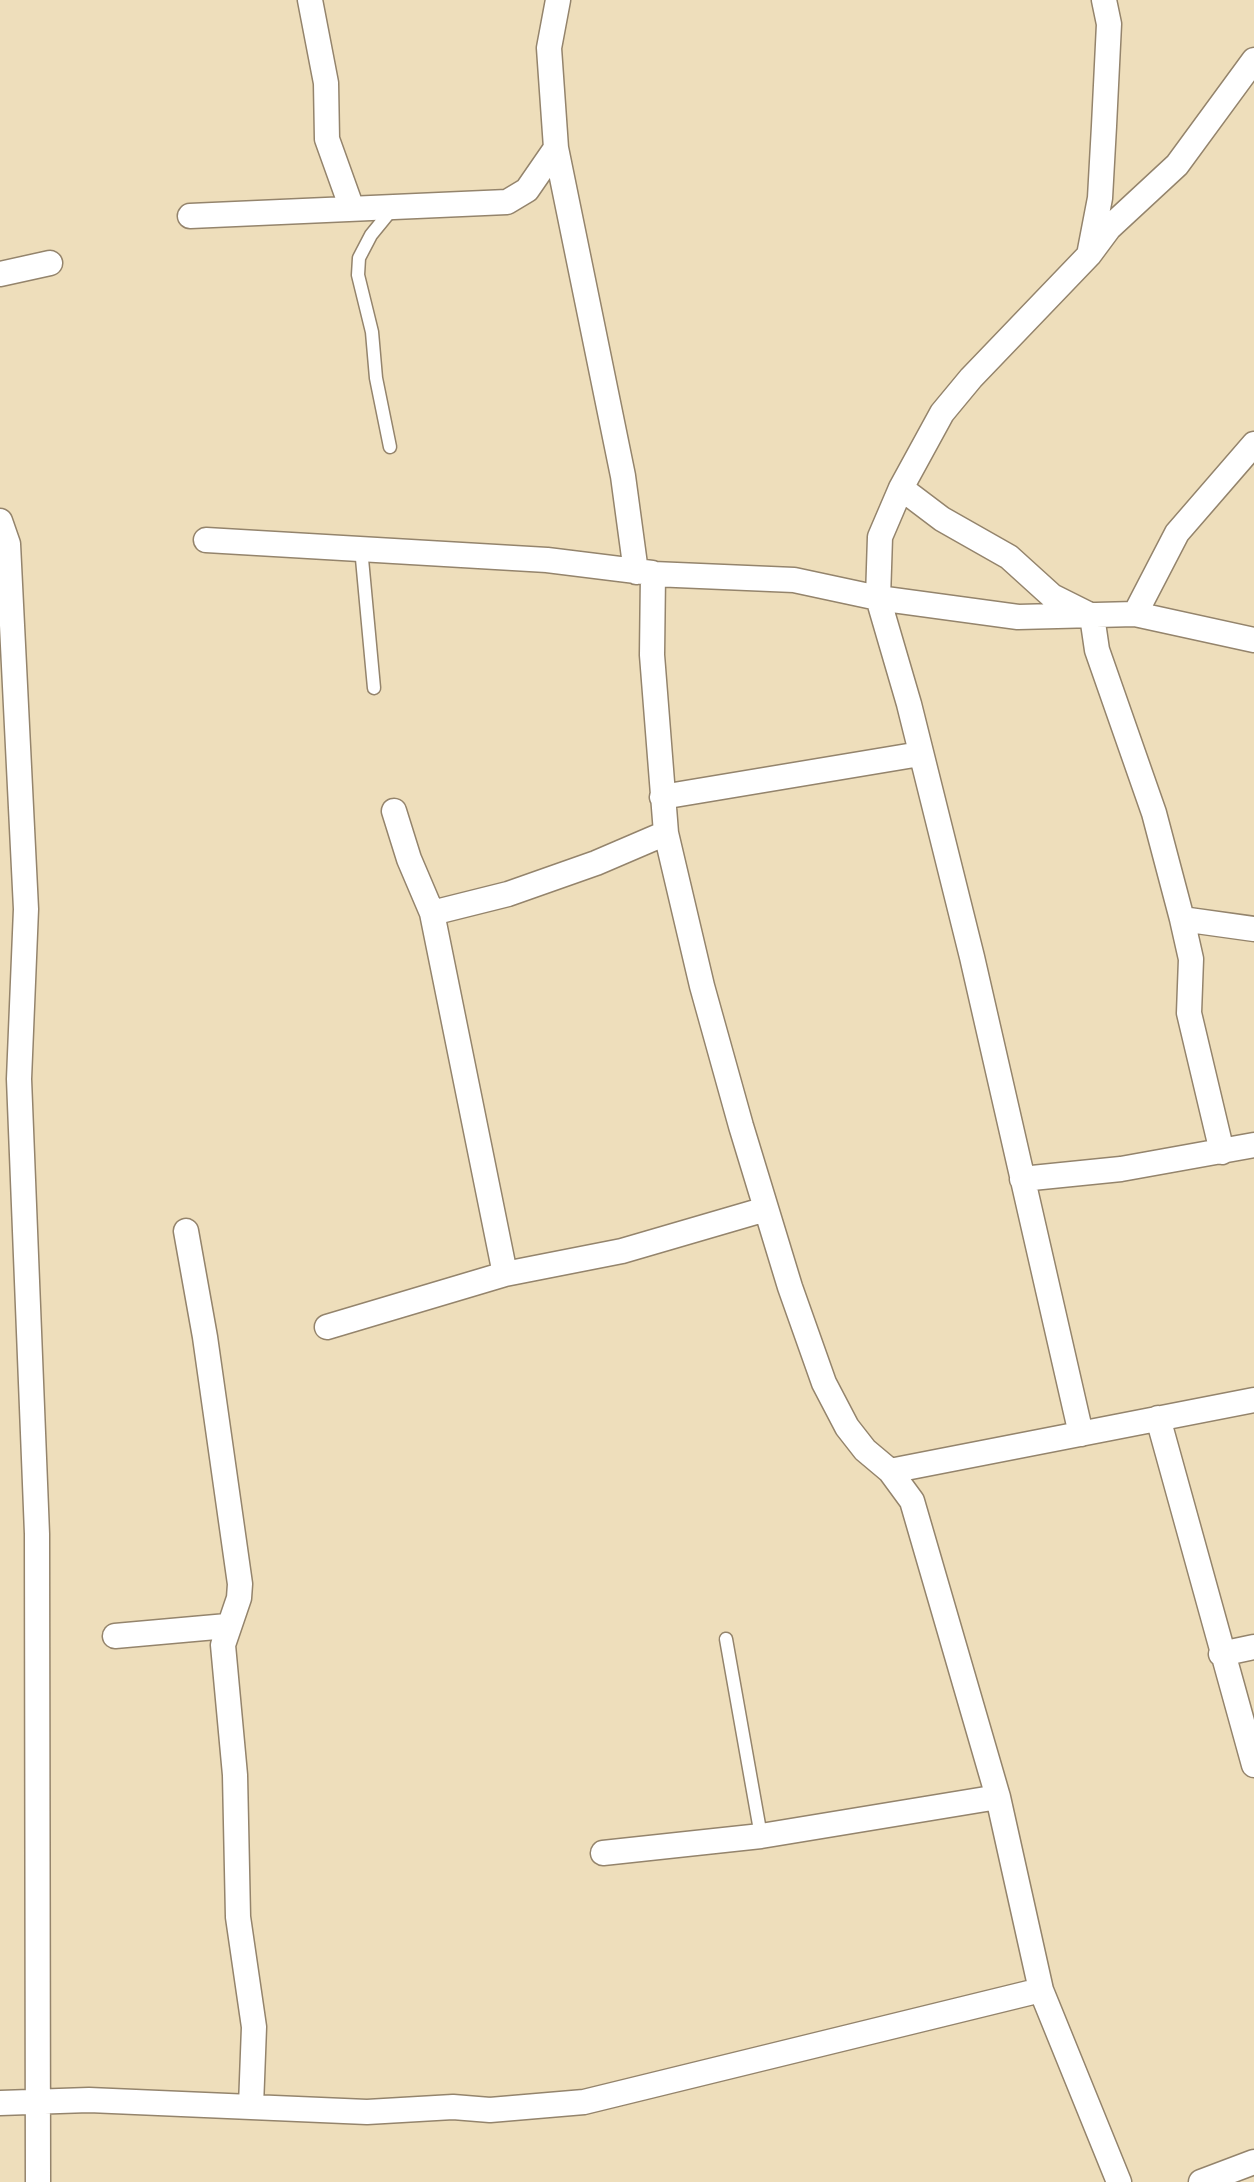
<!DOCTYPE html>
<style>
body{margin:0}
canvas{display:block;background:#eedebb}
</style>
<canvas width="1254" height="2182"></canvas>
<script>
const g = document.querySelector('canvas').getContext('2d');
g.lineJoin = 'round';
const shape = rows => new Path2D(rows.map(r => 'M' + r).join(''));
function trace(path, color, width, dash) { g.strokeStyle = color; g.lineWidth = width; g.lineCap = dash ? 'butt' : 'round'; g.setLineDash(dash || []); g.stroke(path); }
const service = shape([
 [390,447,376,378,372,332,358,275,359,258,371,235,393,208],
 [361,548,374,688],
 [726,1639,761,1836]
]);
const minor = shape([
 [310,0,326,83,327,139,351,206],
 [558,0,549,48,556,148,623,476,636,572],
 [190,216,507,202,527,190,556,148],
 [1090,250,1100,198,1104,126,1109,24,1104,0],
 [0,274,50,263],
 [901,488,942,519,1009,557,1052,596,1092,616,1097,650,1154,813,1182,919,1191,959,1189,1013,1222,1152],
 [0,521,8,544,26,909,19,1079,37,1534,38,2182],
 [206,540,547,560,652,573],
 [1135,614,1177,533,1254,444],
 [662,797,920,754],
 [394,811,409,859,432,913,505,1274],
 [432,913,508,894,596,863,666,833],
 [1182,919,1254,929],
 [1022,1179,1121,1169,1254,1145],
 [186,1231,205,1337,240,1584,239,1598,223,1645,235,1775,238,1917,254,2027,251,2106],
 [327,1327,505,1274,622,1251,766,1209],
 [1158,1418,1254,1765],
 [1081,1434,972,957,909,704,878,598,880,537,901,488,942,413,971,378,1089,255,1109,228,1177,165,1254,60],
 [890,1471,1254,1400],
 [115,1636,227,1626],
 [1221,1654,1254,1647],
 [603,1853,761,1836,998,1797],
 [0,2103,89,2100,367,2112,453,2107,490,2110,584,2102,1041,1990],
 [1119,2182,1041,1990,998,1797,912,1501,890,1471,865,1450,847,1427,824,1383,790,1287,741,1126,702,986,666,833,652,655,653,574,794,580,878,598,1018,617,1135,614,1254,640],
 [1201,2182,1254,2162]
]);
trace(service, '#94846c', 15);
trace(minor, '#94846c', 27);
trace(service, '#fff', 12);
trace(minor, '#fff', 24);
</script>
